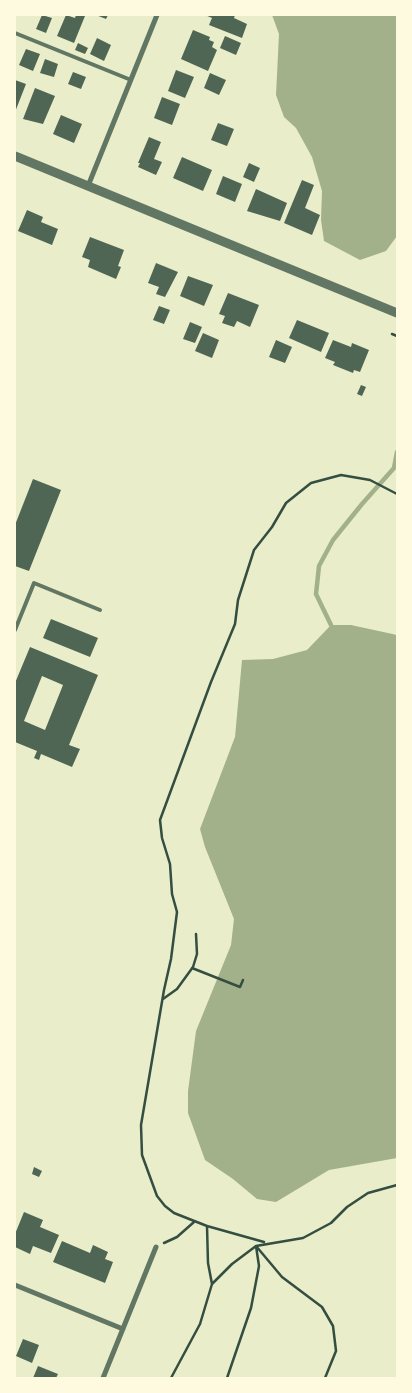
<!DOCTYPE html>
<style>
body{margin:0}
#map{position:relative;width:412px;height:1393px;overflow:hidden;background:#e9edc9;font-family:"DM Sans",sans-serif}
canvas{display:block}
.frame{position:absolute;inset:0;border:16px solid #fefae0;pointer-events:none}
</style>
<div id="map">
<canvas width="412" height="1393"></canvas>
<div class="frame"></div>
</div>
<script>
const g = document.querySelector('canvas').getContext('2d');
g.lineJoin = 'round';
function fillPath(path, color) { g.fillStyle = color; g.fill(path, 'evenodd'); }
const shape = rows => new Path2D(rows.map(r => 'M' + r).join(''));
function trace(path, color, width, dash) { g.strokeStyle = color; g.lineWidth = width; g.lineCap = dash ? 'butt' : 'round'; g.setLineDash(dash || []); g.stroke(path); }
fillPath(shape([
 [272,15,397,15,397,236,386,251,360,260,324,241,321,220,322,191,312,157,296,128,284,117,276,95,279,34],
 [331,625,351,625,397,635,397,1158,329,1170,276,1202,257,1199,233,1179,205,1160,188,1113,188,1091,196,1031,231,945,234,919,205,847,200,829,235,737,242,660,273,659,307,650]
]), '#a3b18a');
trace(shape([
 [331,625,316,594,319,566,333,540,362,504,394,468,397,452]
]), '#a3b18a', 4.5);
fillPath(shape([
 [42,15,52,18,46,33,36,29],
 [66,15,75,18,76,15,85,16,74,43,57,36],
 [96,15,108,15,106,19],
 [205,15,235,15,234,18,247,24,242,38,209,25,212,18],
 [193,30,210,37,209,40,214,42,212,47,217,50,208,71,181,59],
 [225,36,241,43,236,55,220,48],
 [97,38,111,45,104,61,90,54],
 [78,43,88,48,85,54,75,50],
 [26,49,40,54,33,71,19,65],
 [45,59,58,64,54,77,40,73],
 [176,70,194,77,185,98,168,91],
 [73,72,86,77,81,89,68,84],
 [210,73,226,80,219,95,204,88],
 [15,80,26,84,15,112],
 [35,88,55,96,43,124,23,119],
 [162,97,180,104,172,125,154,118],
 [61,115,82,124,74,143,53,134],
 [218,123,234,129,227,146,211,140],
 [149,137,161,142,154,159,162,162,156,175,138,167,140,163,138,163],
 [182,157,212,170,203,191,173,178],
 [249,163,260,168,254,182,243,177],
 [223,176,242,184,235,202,216,194],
 [302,180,314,185,305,208,320,215,312,235,284,223],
 [256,189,287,203,280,221,247,211],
 [27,210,43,217,41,222,58,229,52,245,18,231],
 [90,237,124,250,118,266,121,267,116,279,88,267,90,260,82,257],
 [156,263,178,272,165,297,156,294,159,287,148,283],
 [188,276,213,285,204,306,180,296],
 [228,293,259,305,250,327,237,321,234,327,222,323,225,316,219,314],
 [159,306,170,310,164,324,153,320],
 [297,320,329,333,321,352,289,338],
 [190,322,202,327,195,343,183,339],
 [203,333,219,340,212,358,195,351],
 [276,340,292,347,285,363,269,357],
 [333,340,351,347,352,343,369,350,360,372,354,370,353,373,333,365,335,362,325,358],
 [361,385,366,387,362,396,357,394],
 [33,479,61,490,29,571,15,566,15,525],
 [51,619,98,638,90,657,43,638],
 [30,647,98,675,69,745,80,749,72,767,41,754,39,760,34,758,37,751,15,742,15,683],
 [42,676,63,685,45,730,24,721],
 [34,1167,42,1171,39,1177,32,1174],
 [24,1212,43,1220,40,1227,59,1235,51,1253,33,1246,30,1254,15,1247,15,1234],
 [62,1241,90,1253,93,1245,108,1252,105,1259,113,1262,105,1283,53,1262],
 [23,1339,39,1345,32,1363,16,1356],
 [38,1366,58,1374,56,1378,33,1378]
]), '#4f6655');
trace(shape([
 [392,334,397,336],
 [192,968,240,987,243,980],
 [163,999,177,989,193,967,197,954,196,934],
 [207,1226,174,1213,165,1206,157,1196,142,1155,141,1125,164,990,171,959,177,912,172,894,170,864,162,838,160,820,211,682,235,624,238,600,254,550,272,527,286,503,311,483,341,475,370,480,397,494],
 [164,1243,177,1237,194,1222],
 [212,1284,208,1263,207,1226,264,1242],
 [171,1378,200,1324,212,1284,232,1264,256,1246,303,1238,331,1223,347,1207,368,1193,397,1185],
 [227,1378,251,1308,259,1266,256,1246,282,1277,322,1307,333,1326,336,1351,325,1378]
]), '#344e41', 2.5);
trace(shape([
 [15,33,131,80],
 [15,630,34,583,100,610]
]), '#617663', 4);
trace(shape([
 [88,186,157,15],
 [15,1285,123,1329],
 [103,1378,156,1247]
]), '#617663', 5);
trace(shape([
 [15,156,397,313]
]), '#617663', 9);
</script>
